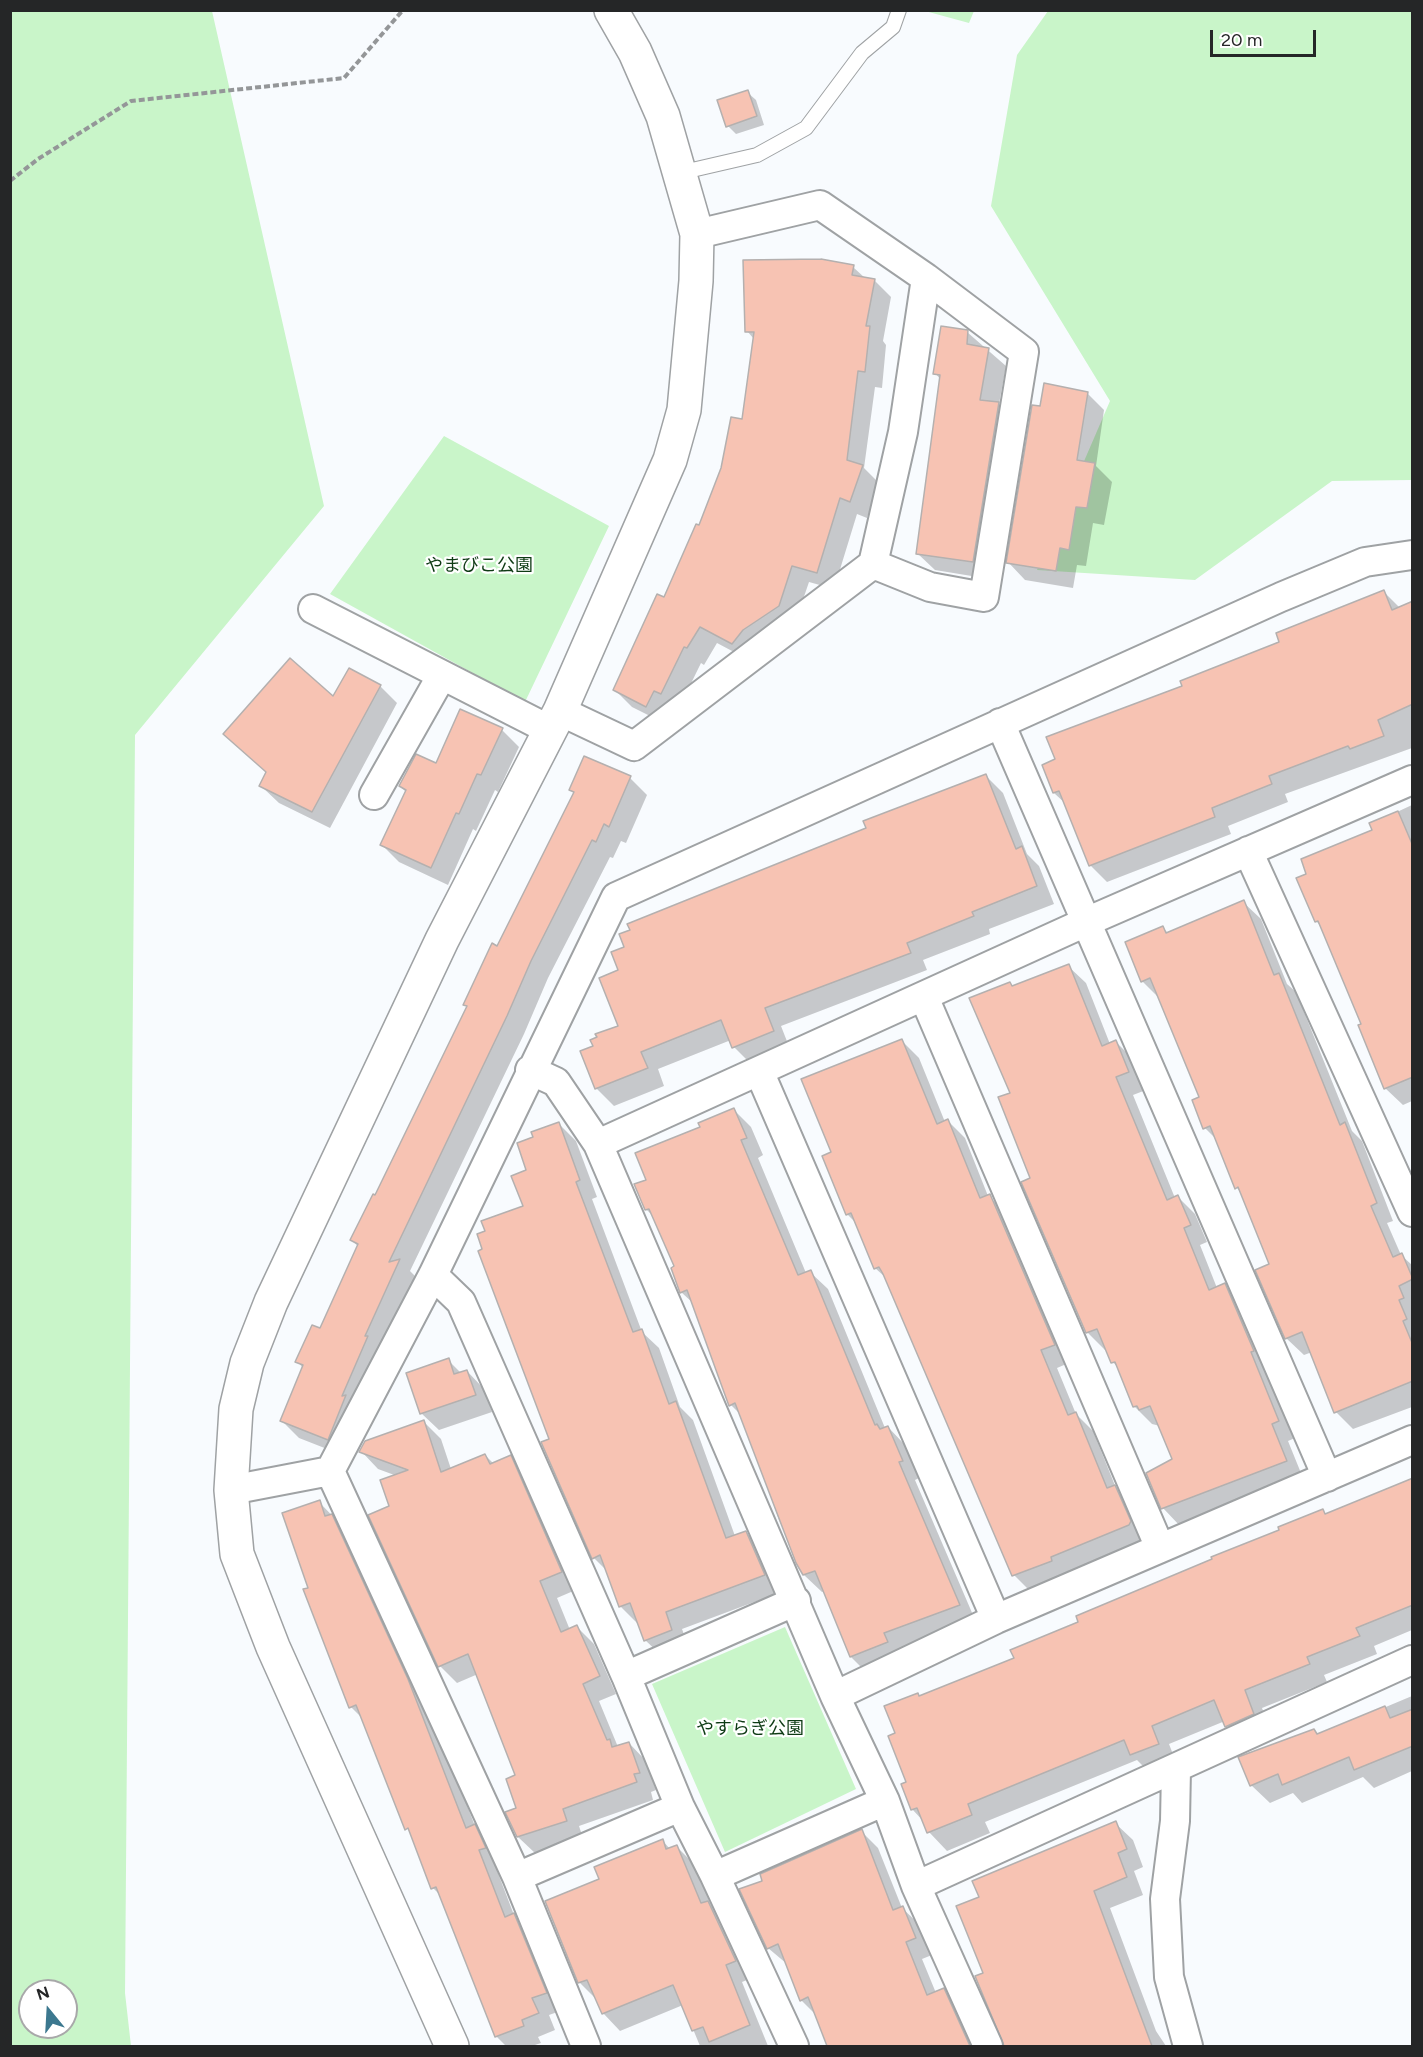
<!DOCTYPE html>
<meta charset="utf-8">
<style>
body{margin:0}
#map{position:relative;width:1423px;height:2057px;overflow:hidden;background:#f8fbfe;font-family:Figtree,sans-serif}
canvas{display:block}
.frame{position:absolute;inset:0;border:12px solid #252627;pointer-events:none}
.north{position:absolute;left:18px;top:1979px;width:60px;height:60px;box-sizing:border-box;background:#fff;border:2px solid #a8a8a9;border-radius:50%;rotate:342deg;font-size:16px;font-weight:700;line-height:24px;text-align:center;color:#252627}
.north::after{content:'';display:block;margin:auto;width:21px;height:27px;background:#3c788f;clip-path:polygon(50% 0,100% 100%,50% 72%,0 100%)}
.scale{position:absolute;left:1210px;top:30px;width:106px;height:27px;box-sizing:border-box;border:3px solid #252627;border-top:0;padding-left:8px;font-size:18px;line-height:21px;white-space:nowrap;color:#252627;-webkit-text-stroke:4px #fff;paint-order:stroke}
</style>
<div id="map">
<canvas width="1423" height="2057"></canvas>
<div class="frame"></div>
<div class="north">N</div>
<div class="scale">20 m</div>
</div>
<script>
const g = document.querySelector('canvas').getContext('2d');
g.lineJoin = 'round';
function fillPath(path, color) { g.fillStyle = color; g.fill(path, 'evenodd'); }
const shape = rows => new Path2D(rows.map(r => 'M' + r).join(''));
function trace(path, color, width, dash) { g.strokeStyle = color; g.lineWidth = width; g.lineCap = dash ? 'butt' : 'round'; g.setLineDash(dash || []); g.stroke(path); }
function write(font, color, halo, rows, align = 'center') {
  g.font = font + ' Figtree,"Noto Sans JP",sans-serif'; g.lineWidth = 4.5; g.setLineDash([]); g.textBaseline = 'middle'; g.strokeStyle = halo; g.fillStyle = color; for (const [text, x, y, turn = 0] of rows) {
    g.save(); g.translate(x, y); g.rotate((+turn || 0) * Math.PI / 180); g.textAlign = isNaN(turn) ? turn : align; if (halo) g.strokeText(text, 0, 0); g.fillText(text, 0, 0); g.restore();
  }
}
fillPath(shape([
 [11,10,212,11,324,506,135,735,125,1993,131,2046,11,2046],
 [30,1991,66,1991,66,2027,30,2027],
 [925,11,974,11,969,23],
 [1048,11,1412,11,1412,480,1332,481,1195,580,1037,570,1110,401,991,206,1017,55],
 [444,436,609,526,525,702,330,594],
 [785,1627,856,1789,725,1852,652,1684]
]), '#c9f5c9');
fillPath(shape([
 [747,92,756,100,764,125,736,134,728,126],
 [853,267,865,278,874,280,891,297,883,341,886,345,882,388,875,387,864,468,879,483,867,518,857,514,834,589,809,582,795,623,749,660,717,643,704,665,701,663,678,710,664,723,632,707,615,690,700,527,744,421,754,339,747,331],
 [967,332,1006,366,999,404,1016,420,990,579,935,570,917,553,941,380,935,373],
 [1087,393,1104,410,1096,466,1112,482,1104,525,1093,523,1086,566,1077,565,1073,588,1025,580,1008,562,1042,408],
 [1384,592,1400,608,1412,603,1412,748,1285,794,1288,802,1228,826,1231,834,1107,882,1090,865,1067,805,1054,793,1057,760,1184,686],
 [380,686,397,703,330,828,279,803,261,786,268,773,225,734],
 [502,730,519,747,498,792,495,790,476,831,473,829,448,885,399,862,382,845,406,792,400,786],
 [986,776,1003,793,1027,854,1039,866,1054,904,989,929,990,934,923,960,927,970,781,1026,790,1049,751,1064,734,1047,731,1040,658,1069,664,1086,614,1106,596,1088,595,1046,620,1027,620,971,868,829],
 [630,778,647,795,626,843,621,841,613,858,610,857,548,978,524,1034,410,1271,416,1277,345,1456,299,1438,282,1421,303,1368,297,1361,321,1330,359,1247,351,1240,376,1197,468,1007,465,1004,498,948,575,794,571,790],
 [1412,805,1412,1101,1403,1105,1385,1088,1363,1024,1322,927,1316,921,1374,831,1371,824],
 [1243,902,1261,919,1287,984,1296,992,1352,1131,1362,1141,1393,1221,1387,1223,1401,1255,1412,1265,1412,1407,1353,1429,1336,1412,1312,1352,1304,1355,1286,1338,1271,1265,1242,1194,1237,1188,1218,1141,1205,1128,1194,1101,1201,1098,1160,999,1142,981,1163,928,1168,933],
 [1068,966,1086,983,1110,1044,1116,1042,1133,1059,1146,1090,1133,1095,1175,1198,1178,1197,1195,1214,1207,1242,1200,1245,1217,1288,1224,1284,1242,1302,1295,1438,1288,1441,1303,1478,1180,1526,1163,1508,1173,1460,1160,1426,1152,1424,1134,1406,1119,1369,1113,1362,1107,1349,1105,1350,1087,1332,1032,1179,1012,1094,1010,984,1014,987],
 [902,1041,919,1058,945,1122,948,1121,965,1138,988,1196,1007,1213,1071,1362,1057,1368,1076,1414,1093,1431,1116,1488,1132,1504,1147,1540,1031,1592,1014,1575,885,1277,875,1268,858,1225,847,1214,824,1157,833,1153],
 [734,1110,751,1127,763,1155,758,1158,806,1273,810,1272,828,1289,885,1428,888,1427,905,1445,919,1478,915,1480,976,1622,868,1674,851,1657,825,1591,822,1592,804,1575,779,1520,742,1416,731,1405,694,1304,681,1292,676,1267,655,1218,646,1209,648,1181,702,1128],
 [558,1123,576,1141,597,1197,592,1199,642,1332,659,1348,680,1407,693,1420,735,1536,746,1532,763,1550,781,1592,682,1629,689,1648,663,1657,645,1640,638,1624,620,1606,608,1572,594,1558,484,1250,487,1232,525,1207,535,1138],
 [448,1360,461,1373,467,1371,484,1389,492,1412,439,1430,421,1413],
 [424,1422,441,1439,451,1469,485,1455,494,1464,510,1457,528,1474,578,1589,557,1598,570,1630,577,1627,594,1644,616,1694,599,1701,618,1747,629,1743,646,1761,656,1790,651,1792,653,1800,579,1826,583,1838,536,1854,518,1837,517,1776,478,1674,457,1683,440,1666,391,1507,397,1476,378,1469,361,1451],
 [1412,1480,1412,1630,1374,1646,1377,1654,1324,1675,1327,1682,1262,1708,1271,1732,1245,1744,1225,1721,1169,1744,1176,1762,1149,1772,1137,1760,985,1822,990,1833,947,1851,929,1832,924,1822,912,1809,897,1734,920,1697,1016,1659,1080,1623,1323,1511,1327,1515],
 [319,1502,349,1533,425,1698,475,1826,492,1844,502,1866,496,1868,514,1915,531,1933,563,2010,549,2015,555,2030,538,2037,541,2043,532,2046,506,2046,496,2036,441,1896,433,1888,363,1719,351,1707,310,1588],
 [1412,1696,1412,1771,1374,1788,1363,1777,1302,1803,1293,1793,1270,1803,1251,1785,1314,1730,1319,1735],
 [1115,1823,1133,1840,1143,1867,1134,1871,1143,1895,1110,1908,1156,2031,1166,2046,1004,2046,1005,2040,984,1974,981,1898],
 [861,1831,878,1848,902,1908,920,1925,932,1955,922,1959,936,1993,944,1990,961,2007,978,2046,829,2046,818,2017,801,2000,787,1964,768,1948,764,1882],
 [662,1840,670,1849,676,1846,694,1864,711,1905,725,1920,752,1978,742,1982,768,2046,700,2046,683,2005,620,2031,603,2013,597,2000,579,1982,600,1880]
]), '#0003');
const building = shape([
 [748,90,757,116,726,127,717,100,748,90],
 [821,259,854,265,852,275,875,279,866,326,870,326,865,372,858,371,847,460,863,465,850,502,840,498,817,573,792,566,779,606,743,630,732,644,700,627,687,648,684,647,661,694,654,691,646,707,613,690,657,594,664,597,696,524,699,525,721,468,731,417,742,419,754,332,745,332,743,260,821,259],
 [941,326,968,330,967,344,989,348,980,400,999,402,973,562,916,554,940,375,933,374,941,326],
 [1044,383,1088,392,1077,460,1095,463,1087,508,1076,507,1069,550,1060,548,1056,571,1006,563,1032,405,1040,406,1044,383],
 [1384,590,1392,610,1413,601,1413,704,1378,720,1384,736,1350,749,1348,746,1269,776,1272,784,1212,808,1215,817,1089,866,1059,791,1053,793,1042,765,1055,759,1046,737,1182,686,1180,681,1279,642,1276,633,1384,590],
 [290,658,333,696,349,668,381,685,312,812,259,786,266,772,223,734,290,658],
 [460,709,503,728,481,775,477,774,459,814,456,813,431,868,380,845,406,790,399,786,416,754,436,763,460,709],
 [584,756,631,776,609,827,604,824,596,842,592,840,531,961,507,1016,389,1262,400,1259,365,1336,368,1336,342,1396,346,1395,328,1440,280,1421,303,1365,295,1362,312,1325,320,1328,358,1244,350,1240,373,1194,375,1195,467,1006,463,1005,492,943,497,946,574,792,569,790,584,756],
 [986,774,1016,849,1022,846,1037,886,972,912,974,916,907,943,911,953,765,1008,774,1031,732,1048,721,1020,641,1052,648,1068,595,1089,580,1051,593,1046,590,1040,597,1037,595,1034,618,1026,599,978,618,970,611,952,624,947,619,934,630,930,627,924,866,828,863,821,986,774],
 [1398,811,1413,846,1413,1077,1384,1089,1358,1025,1361,1024,1318,921,1315,922,1296,878,1306,874,1301,859,1372,830,1369,823,1398,811],
 [1244,900,1274,975,1279,973,1340,1125,1345,1122,1377,1203,1371,1206,1393,1257,1402,1253,1413,1279,1399,1286,1404,1298,1399,1300,1407,1319,1403,1321,1413,1345,1413,1381,1334,1413,1302,1332,1285,1339,1255,1270,1269,1264,1238,1187,1235,1189,1210,1126,1203,1129,1192,1100,1199,1097,1150,978,1141,982,1125,942,1163,926,1166,933,1244,900],
 [1069,964,1102,1046,1116,1040,1129,1072,1116,1077,1167,1200,1178,1195,1191,1225,1184,1228,1209,1290,1225,1283,1254,1351,1251,1352,1279,1421,1272,1424,1287,1461,1161,1509,1146,1473,1172,1459,1150,1406,1139,1410,1137,1406,1133,1407,1115,1362,1111,1363,1097,1329,1086,1333,1021,1182,1030,1178,998,1097,1010,1093,969,998,1010,982,1012,986,1069,964],
 [902,1039,937,1124,948,1119,980,1198,990,1194,1055,1345,1041,1350,1068,1415,1076,1412,1107,1488,1115,1485,1131,1521,1129,1525,1051,1557,1052,1561,1012,1576,883,1274,879,1267,874,1269,851,1213,846,1215,822,1156,831,1152,801,1079,902,1039],
 [734,1108,747,1138,741,1140,798,1275,811,1270,875,1425,877,1424,880,1429,888,1426,903,1461,899,1462,960,1605,884,1633,888,1642,850,1657,815,1571,803,1575,796,1563,735,1403,729,1406,687,1290,680,1293,671,1268,674,1266,649,1209,645,1210,634,1184,646,1180,635,1153,700,1127,698,1123,734,1108],
 [559,1122,580,1180,576,1182,633,1332,642,1329,669,1404,676,1401,726,1538,746,1531,765,1575,666,1612,672,1630,644,1641,630,1603,619,1607,600,1555,592,1559,541,1442,549,1439,478,1251,482,1249,477,1234,485,1231,481,1221,523,1206,511,1176,526,1170,517,1143,533,1137,531,1132,559,1122],
 [449,1358,454,1374,467,1370,476,1395,420,1414,406,1373,449,1358],
 [424,1420,441,1472,485,1454,490,1464,511,1455,562,1572,540,1581,561,1632,577,1625,600,1676,583,1684,607,1740,610,1739,612,1747,629,1742,640,1773,634,1774,637,1782,563,1809,567,1821,517,1837,505,1812,516,1808,506,1779,515,1775,468,1654,438,1667,368,1515,389,1506,380,1480,408,1470,359,1452,365,1441,424,1420],
 [1413,1478,1413,1605,1356,1628,1360,1636,1307,1657,1310,1664,1245,1690,1254,1714,1225,1727,1214,1700,1152,1726,1159,1744,1130,1755,1124,1740,968,1804,972,1815,927,1833,917,1808,911,1810,901,1784,906,1782,888,1736,895,1733,884,1706,918,1693,919,1696,1014,1658,1010,1650,1078,1622,1076,1616,1212,1559,1211,1557,1279,1530,1278,1527,1323,1509,1325,1514,1413,1478],
 [320,1500,325,1516,332,1514,408,1679,466,1828,475,1824,486,1848,479,1850,505,1917,514,1913,547,1993,532,1998,539,2013,522,2020,524,2026,495,2037,436,1887,431,1889,408,1828,405,1830,356,1705,349,1708,303,1589,308,1588,282,1513,320,1500],
 [1385,1706,1390,1718,1413,1709,1413,1746,1354,1770,1349,1757,1282,1785,1278,1774,1250,1786,1238,1757,1314,1729,1317,1734,1385,1706],
 [1116,1821,1127,1849,1118,1853,1127,1877,1094,1891,1152,2046,1004,2046,975,1976,983,1973,956,1906,979,1897,972,1881,1116,1821],
 [862,1829,893,1910,903,1906,916,1938,906,1942,927,1995,944,1988,970,2046,827,2046,808,1997,800,2001,778,1944,767,1949,739,1889,762,1881,760,1874,862,1829],
 [663,1839,666,1849,677,1845,701,1903,708,1901,736,1961,726,1965,750,2025,709,2042,703,2027,692,2031,673,1985,602,2014,587,1980,578,1983,545,1901,599,1879,594,1867,663,1839]
]);
fillPath(building, '#f7c3b3');
trace(building, '#b4b0af', 1.5);
const service = shape([
 [679,173,757,155,806,128,862,53,893,27,899,10]
]);
const minor = shape([
 [697,234,820,205,926,278,1024,352,984,597,930,587,873,564],
 [313,609,550,730],
 [560,711,634,746,873,564,903,432,926,278],
 [1000,723,1327,1477],
 [374,795,442,675],
 [1248,851,1412,1212],
 [924,997,1160,1548],
 [530,1070,556,1082,598,1144,835,1696,885,1801,916,1886,988,2046],
 [759,1071,996,1619],
 [598,1144,1086,922,1412,780],
 [433,1275,461,1302,626,1676,680,1807,715,1876,794,2046],
 [330,1471,517,1877,586,2046],
 [231,1490,330,1471,433,1275,616,897,1281,597,1365,562,1412,555],
 [626,1676,796,1601],
 [835,1696,996,1619,1412,1440],
 [1176,1769,1175,1821,1165,1899,1169,1977,1188,2046],
 [715,1876,885,1801],
 [517,1877,680,1807],
 [916,1886,1412,1660]
]);
const tertiary = shape([
 [452,2046,273,1647,237,1554,231,1490,236,1409,247,1363,271,1302,442,940,560,711,670,460,684,410,696,281,697,234,663,116,635,52,611,10]
]);
trace(service, '#9fa2a4', 16);
trace(minor, '#9fa2a4', 32);
trace(tertiary, '#9fa2a4', 36);
trace(shape([
 [10,181,38,159,131,101,344,78,403,10]
]), '#949698', 4, [6, 3]);
trace(service, '#fff', 14);
trace(minor, '#fff', 28);
trace(tertiary, '#fff', 33);
write('18px', '#0e3b14', '#fff', [
 ["やまびこ公園",479,566],
 ["やすらぎ公園",750,1729]
]);
</script>
